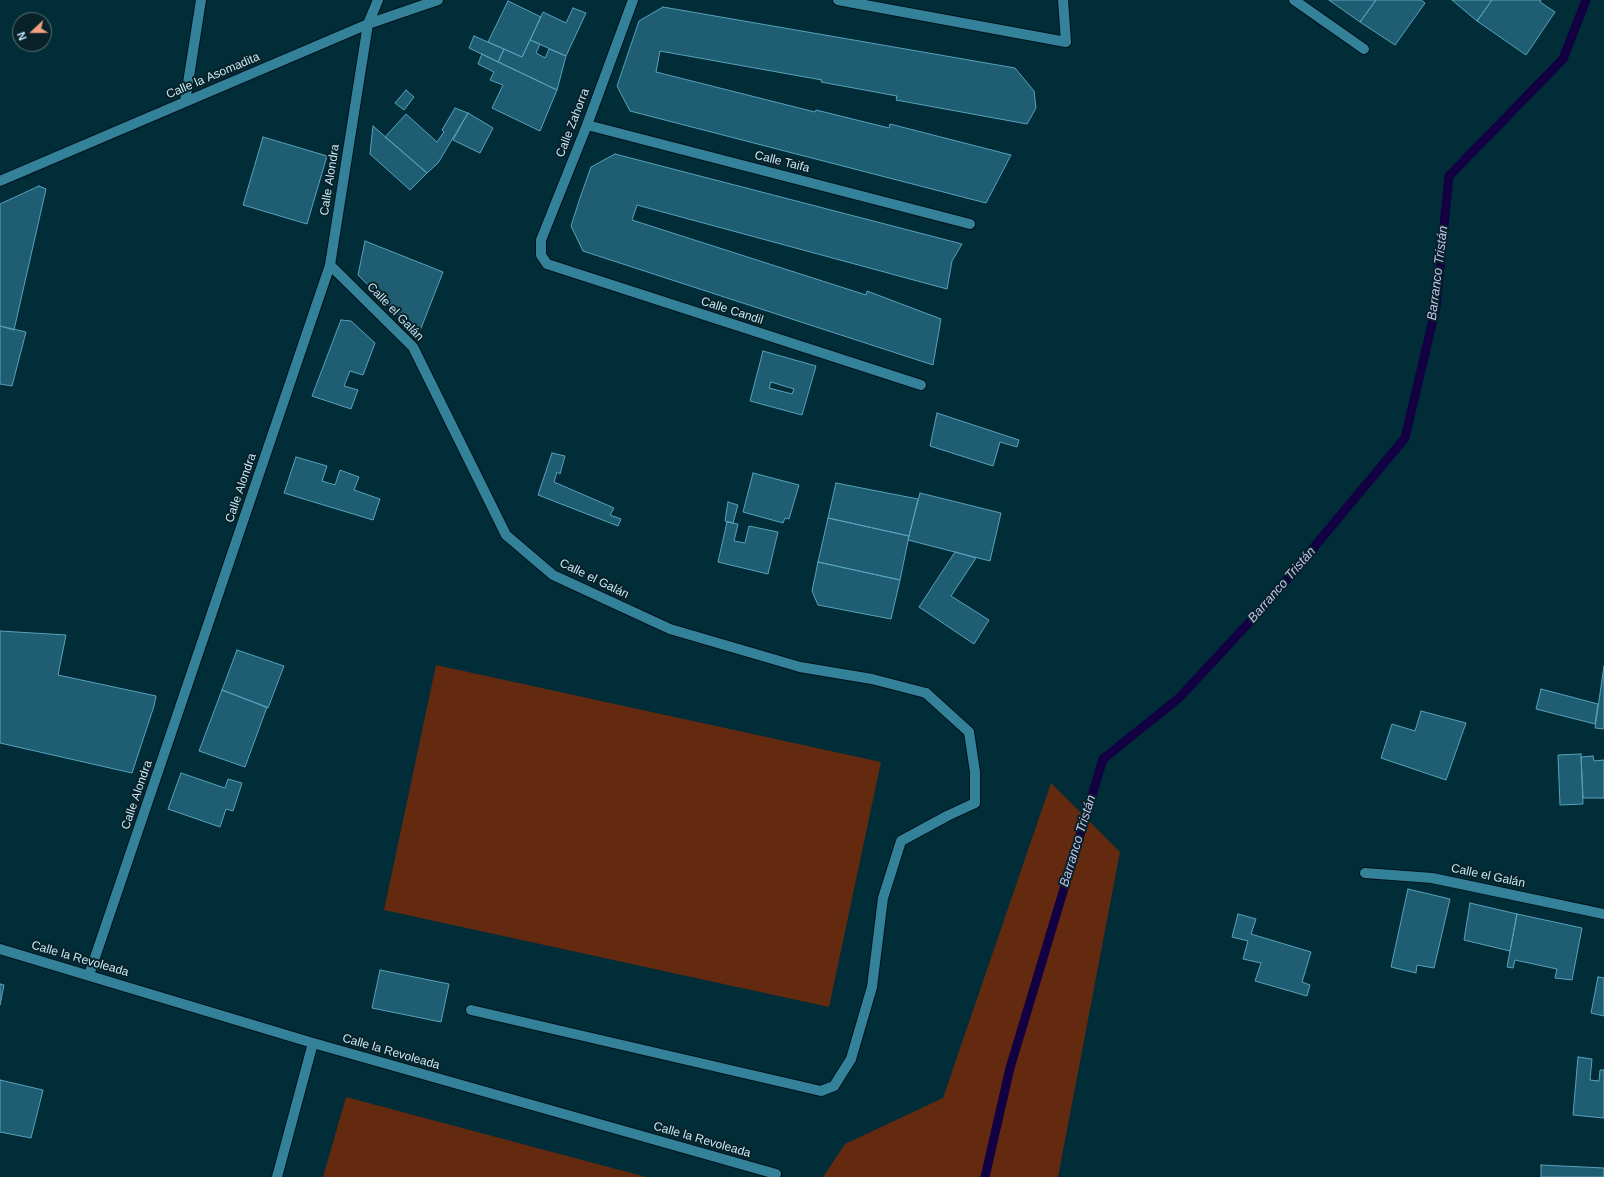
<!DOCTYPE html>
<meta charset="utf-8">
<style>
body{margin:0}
#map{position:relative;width:1604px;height:1177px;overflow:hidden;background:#012d39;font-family:Helvetica,sans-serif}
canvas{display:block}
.north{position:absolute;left:12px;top:12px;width:40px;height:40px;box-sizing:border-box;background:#092129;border:1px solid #54717b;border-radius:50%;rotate:248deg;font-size:11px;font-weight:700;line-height:16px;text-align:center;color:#c5e9f6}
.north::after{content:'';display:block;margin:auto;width:14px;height:18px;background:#f2a080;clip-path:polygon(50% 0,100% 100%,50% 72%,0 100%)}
</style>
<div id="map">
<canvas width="1604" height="1177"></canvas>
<div class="north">N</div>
</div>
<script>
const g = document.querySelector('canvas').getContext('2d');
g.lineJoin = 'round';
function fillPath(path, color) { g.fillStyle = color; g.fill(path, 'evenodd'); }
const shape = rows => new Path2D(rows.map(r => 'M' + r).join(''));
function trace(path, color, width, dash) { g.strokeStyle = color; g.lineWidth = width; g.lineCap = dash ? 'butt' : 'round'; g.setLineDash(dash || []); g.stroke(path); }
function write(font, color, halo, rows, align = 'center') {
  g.font = font + ' Helvetica,sans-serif'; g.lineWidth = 4; g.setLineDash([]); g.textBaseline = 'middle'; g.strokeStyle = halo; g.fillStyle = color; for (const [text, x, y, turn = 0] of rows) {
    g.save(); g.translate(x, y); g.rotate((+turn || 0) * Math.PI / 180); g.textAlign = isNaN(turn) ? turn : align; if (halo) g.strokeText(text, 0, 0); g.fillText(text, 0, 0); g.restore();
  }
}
fillPath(shape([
 [436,665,881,762,829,1007,384,910],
 [1051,783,1120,852,1058,1177,823,1177,845,1144,943,1098],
 [346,1097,646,1177,323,1177]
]), '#642a10');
trace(shape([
 [985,1177,1010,1068,1103,759,1179,698,1269,601,1405,438,1436,307,1449,176,1563,59,1586,0]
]), '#120043', 9);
const building = shape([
 [1329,0,1376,0,1360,22,1329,0],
 [1376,0,1421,0,1425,3,1395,45,1360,22,1376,0],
 [1452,0,1492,0,1477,21,1452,0],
 [1492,0,1541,0,1540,2,1555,12,1526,55,1477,21,1492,0],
 [508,1,541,17,522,57,488,42,508,1],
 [663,7,1015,68,1034,91,1036,108,1027,124,896,100,897,96,821,82,822,80,660,51,656,72,815,112,816,110,889,128,890,124,1011,155,986,203,630,111,617,86,639,21,663,7],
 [573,8,586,13,566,56,530,40,543,12,566,23,573,8],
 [474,36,504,49,498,62,469,48,474,36],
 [530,40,540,44,536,53,545,58,549,49,566,56,557,90,498,62,504,49,522,57,530,40],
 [482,54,557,90,540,131,492,108,503,85,490,80,494,72,478,64,482,54],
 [406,90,414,97,404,110,395,103,406,90],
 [455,108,468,113,438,163,427,173,385,137,406,114,437,142,444,132,442,130,455,108],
 [468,113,493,128,480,153,453,140,468,113],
 [373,126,427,173,410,190,370,154,373,126],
 [263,137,327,156,307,224,243,205,263,137],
 [615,154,962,244,952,261,947,289,637,205,632,220,866,295,867,291,941,319,933,365,583,251,571,226,580,198,591,167,615,154],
 [39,186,46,189,14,330,0,326,0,204,39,186],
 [365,241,443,272,418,336,416,332,358,275,365,241],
 [341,320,351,321,375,343,363,375,350,371,344,386,358,390,351,409,312,396,341,320],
 [0,326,26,332,12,386,0,384,0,326],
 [763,351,816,366,802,415,750,401,763,351],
 [771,382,794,389,792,394,769,388,771,382],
 [937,413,1019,440,1017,447,1000,442,993,466,930,446,937,413],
 [552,453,565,456,560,474,557,472,554,482,614,508,610,515,621,519,618,526,538,495,552,453],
 [296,457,327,466,322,481,335,485,340,470,359,477,354,490,380,499,373,520,284,493,296,457],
 [753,473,799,485,789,519,785,518,783,523,743,512,753,473],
 [836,483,918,499,909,536,828,518,836,483],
 [920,493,1001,513,990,561,908,540,920,493],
 [728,502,738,505,733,523,725,521,728,502],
 [828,518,909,536,900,580,818,562,828,518],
 [727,522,738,524,734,541,745,543,749,526,778,532,768,574,718,562,727,522],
 [955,552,976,558,951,596,989,620,974,644,919,607,955,552],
 [818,562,900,580,891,619,818,605,812,591,818,562],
 [0,631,66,635,58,675,156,696,154,706,132,773,0,743,0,631],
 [237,650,284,666,268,708,222,690,237,650],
 [1604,666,1604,729,1595,728,1604,666],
 [1541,689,1598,704,1595,724,1536,709,1541,689],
 [222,690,267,707,245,767,199,751,222,690],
 [1421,711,1466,723,1446,780,1381,758,1392,724,1415,731,1421,711],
 [1581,754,1583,804,1560,805,1558,755,1581,754],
 [1593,756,1594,761,1604,760,1604,798,1583,798,1581,757,1593,756],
 [181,773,225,788,228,779,242,783,233,811,226,809,220,827,168,809,181,773],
 [1408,889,1450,899,1434,968,1417,965,1416,973,1391,967,1408,889],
 [1470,903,1517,914,1510,951,1464,940,1470,903],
 [1238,914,1256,919,1251,934,1311,952,1302,982,1310,985,1307,996,1255,981,1261,963,1243,959,1248,941,1232,937,1238,914],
 [1517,914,1582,928,1572,980,1555,978,1557,969,1515,960,1513,968,1507,967,1517,914],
 [380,970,449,984,441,1022,372,1008,380,970],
 [1598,977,1604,978,1604,1016,1591,1013,1598,977],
 [0,984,4,985,0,1005,0,984],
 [1578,1057,1592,1059,1590,1080,1599,1081,1600,1070,1604,1070,1604,1118,1573,1115,1578,1057],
 [0,1080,43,1090,31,1138,0,1132,0,1080],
 [1541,1165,1604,1168,1604,1177,1541,1177,1541,1165]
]);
fillPath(building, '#1f5e72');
trace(building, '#57a2bb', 1);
const lane = shape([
 [471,1010,821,1091,834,1086,851,1059,872,987,883,898,901,841,947,816,975,803,975,772,969,732,926,693]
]);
const street = shape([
 [633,0,587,125,541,240,541,255,547,264,921,385],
 [838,0,1066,42,1063,0],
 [1294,0,1364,49],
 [185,102,201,0],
 [587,125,970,224],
 [0,181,368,24,438,0],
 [330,265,413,347,506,535,553,575,670,629,800,667,872,679,926,693],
 [1365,873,1432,878,1604,914],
 [0,949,313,1043,776,1174],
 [89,975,330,265,368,24,378,0],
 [277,1177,313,1043]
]);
trace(lane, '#00131b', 12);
trace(street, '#00131b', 12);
trace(lane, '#34819a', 10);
trace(street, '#34819a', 10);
write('12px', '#c5e9f6', '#092129', [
 ["Calle la Asomadita",213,76,-23],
 ["Calle Zahorra",573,123,-69],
 ["Calle Taifa",782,162,14],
 ["Calle Alondra",330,180,-81],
 ["Calle Candil",732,311,18],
 ["Calle el Galán",395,312,46],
 ["Calle Alondra",241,488,-71],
 ["Calle el Galán",594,579,26],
 ["Calle Alondra",137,795,-71],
 ["Calle el Galán",1488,876,12],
 ["Calle la Revoleada",80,959,16],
 ["Calle la Revoleada",391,1052,16],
 ["Calle la Revoleada",702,1140,16]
]);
write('italic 13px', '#c3c5ef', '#092129', [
 ["Barranco Tristán",1438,273,-83],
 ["Barranco Tristán",1282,585,-49],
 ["Barranco Tristán",1078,841,-73]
]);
</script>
